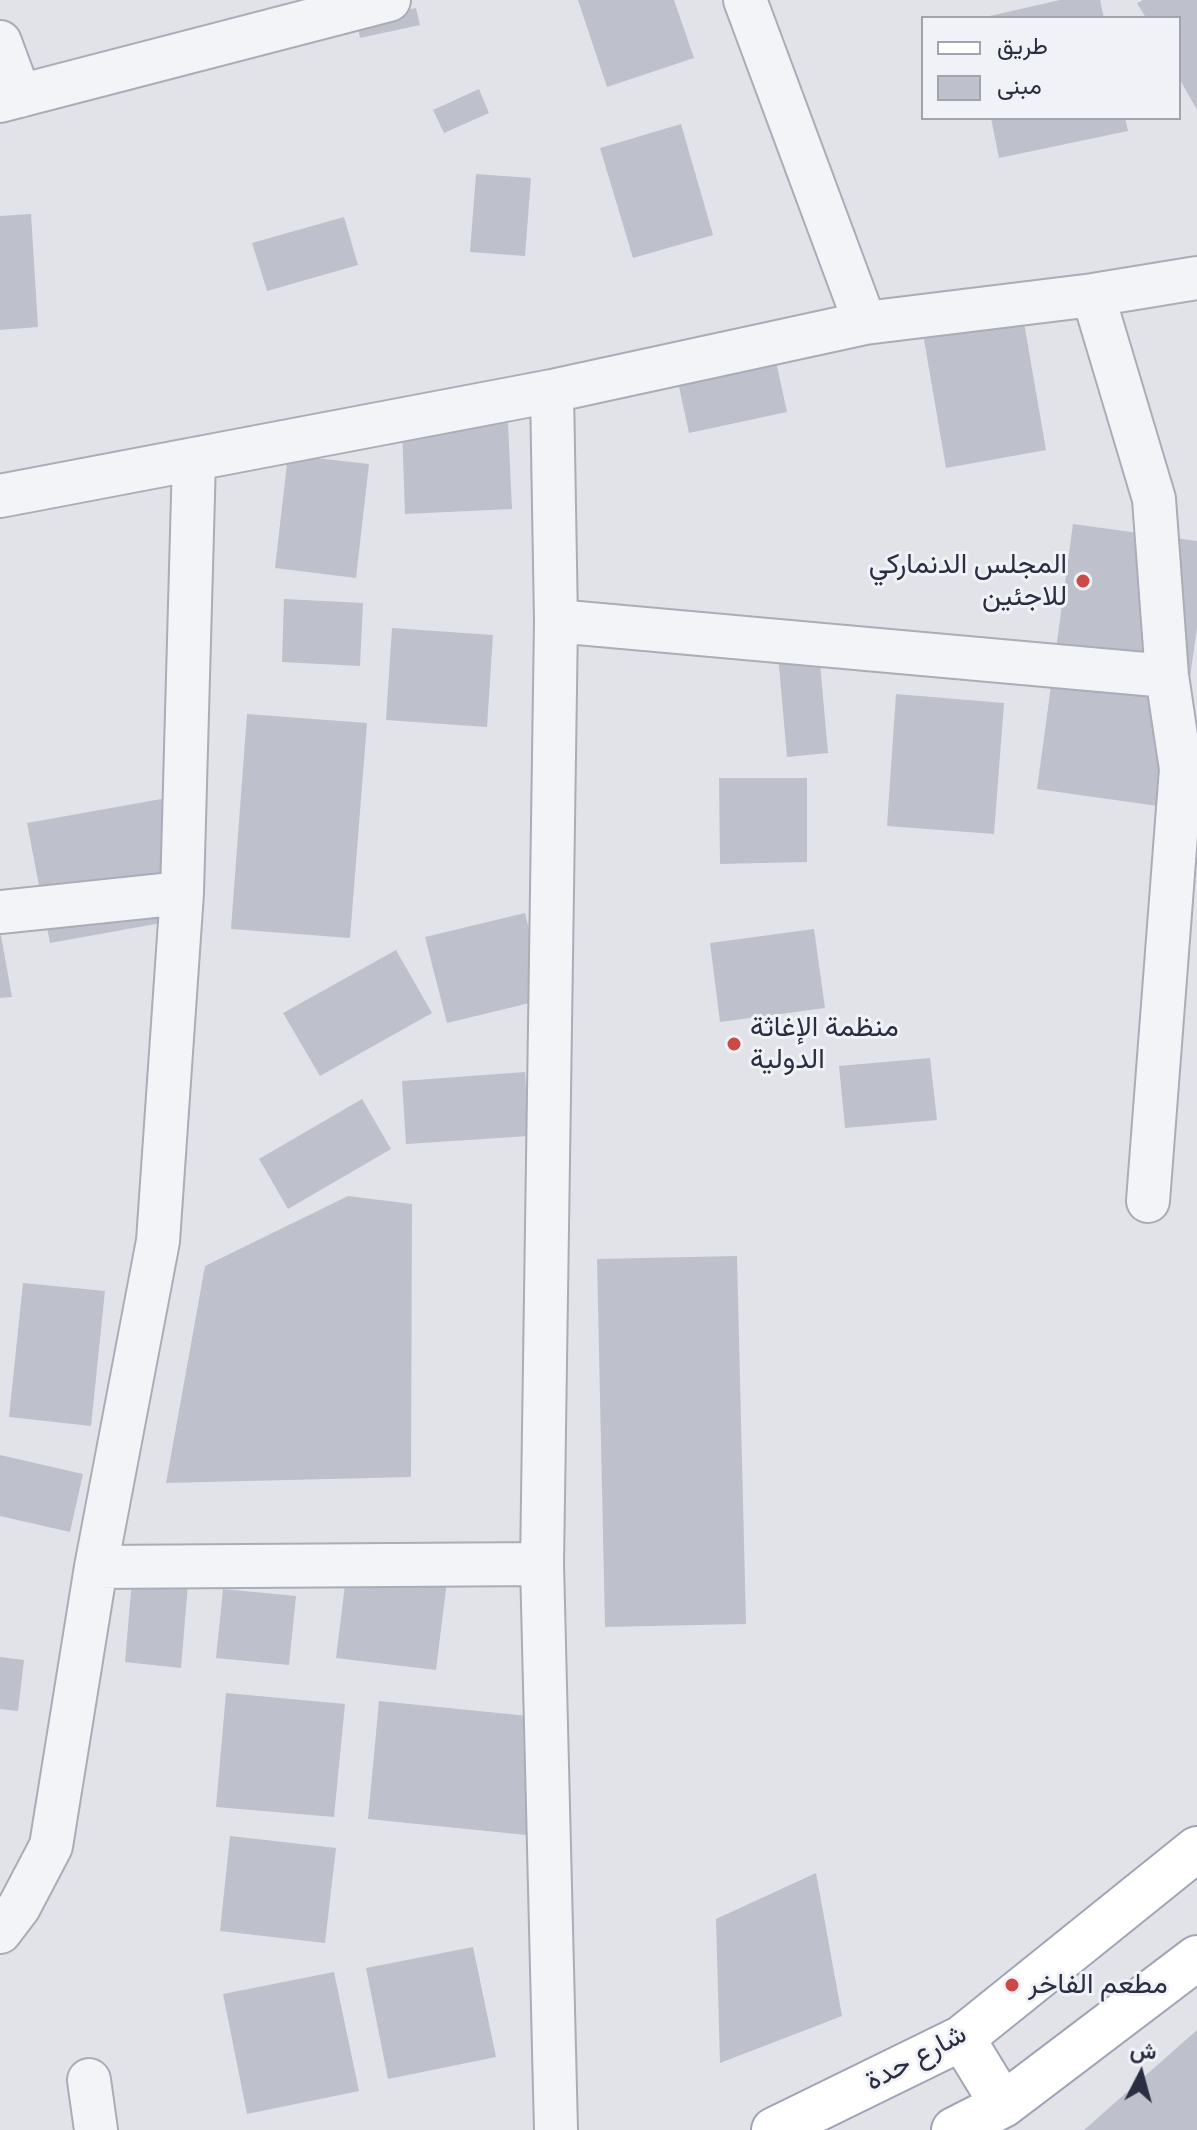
<!DOCTYPE html>
<meta charset="utf-8">
<style>
body{margin:0}
#map{position:relative;width:1197px;height:2130px;overflow:hidden;background:#e1e3e9;font-family:"IBM Plex Sans",Vazirmatn,sans-serif}
canvas{display:block}
.legend{position:absolute;left:921px;top:16px;width:260px;height:104px;box-sizing:border-box;background:#f0f2f7;border:2px solid #a0a4ae;margin:0;padding:10px 14px;list-style:none;font-size:24px;color:#292e40}
.legend li{display:flex;align-items:center;gap:16px;height:40px}
.legend b{width:40px;border:2px solid #a0a4ae}
.north{position:absolute;left:1101px;top:2034px;width:80px;height:80px;-webkit-text-stroke:6px #f0f2f7;paint-order:stroke;rotate:6deg;font-size:22px;font-weight:700;line-height:32px;text-align:center;color:#292e40}
.north::after{content:'';display:block;margin:auto;width:28px;height:36px;background:#292e40;clip-path:polygon(50% 0,100% 100%,50% 72%,0 100%)}
</style>
<div id="map">
<canvas width="1197" height="2130"></canvas>
<ul class="legend">
<li><b style="height:10px;background:#fff"></b>طريق</li>
<li><b style="height:22px;background:#bec1cc"></b>مبنى</li>
</ul>
<div class="north">ش</div>
</div>
<script>
const g = document.querySelector('canvas').getContext('2d');
g.lineJoin = 'round';
function fillPath(path, color) { g.fillStyle = color; g.fill(path, 'evenodd'); }
const shape = rows => new Path2D(rows.map(r => 'M' + r).join(''));
function trace(path, color, width, dash) { g.strokeStyle = color; g.lineWidth = width; g.lineCap = dash ? 'butt' : 'round'; g.setLineDash(dash || []); g.stroke(path); }
function write(font, color, halo, rows, align = 'center') {
  g.font = font + ' "IBM Plex Sans",Vazirmatn,sans-serif'; g.lineWidth = 6; g.setLineDash([]); g.textBaseline = 'middle'; g.strokeStyle = halo; g.fillStyle = color; for (const [text, x, y, turn = 0] of rows) {
    g.save(); g.translate(x, y); g.rotate((+turn || 0) * Math.PI / 180); g.textAlign = isNaN(turn) ? turn : align; if (halo) g.strokeText(text, 0, 0); g.fillText(text, 0, 0); g.restore();
  }
}
fillPath(shape([
 [578,0,674,0,694,58,607,87],
 [1060,0,1100,0,1104,18,981,18],
 [1143,0,1197,0,1197,110,1179,78,1179,18,1146,18,1137,3],
 [416,8,420,25,360,38,357,21],
 [479,89,489,113,444,133,433,110],
 [991,118,1125,118,1128,131,999,158],
 [681,124,713,235,633,258,600,148],
 [476,174,531,178,525,256,470,252],
 [31,214,38,327,0,330,0,216],
 [344,217,358,265,267,291,252,243],
 [1022,311,1046,450,946,468,922,328],
 [771,338,787,412,689,433,673,359],
 [508,423,512,509,405,514,402,427],
 [288,455,369,464,356,578,275,568],
 [1073,524,1197,541,1197,627,1172,808,1037,789],
 [284,599,363,603,360,666,282,662],
 [392,628,493,635,487,727,386,720],
 [819,652,828,753,787,757,778,655],
 [896,694,1004,703,994,834,887,826],
 [247,714,367,723,350,938,231,929],
 [719,778,807,778,807,862,720,864],
 [167,798,189,918,50,943,27,823],
 [525,913,546,999,447,1023,425,937],
 [814,929,825,1008,720,1022,710,943],
 [0,930,12,997,0,998],
 [396,950,432,1013,320,1076,283,1013],
 [930,1058,937,1120,845,1128,839,1066],
 [525,1072,529,1136,406,1144,402,1081],
 [362,1099,391,1149,288,1209,259,1159],
 [348,1196,412,1204,411,1477,166,1483,205,1266],
 [737,1256,746,1624,605,1627,597,1259],
 [23,1283,105,1291,91,1426,9,1417],
 [0,1455,83,1474,70,1532,0,1516],
 [349,1552,449,1565,436,1670,336,1658],
 [134,1556,190,1560,181,1668,125,1662],
 [223,1589,296,1596,289,1665,216,1658],
 [0,1657,24,1660,18,1711,0,1709],
 [226,1693,345,1704,334,1817,216,1807],
 [379,1701,538,1717,526,1835,368,1819],
 [230,1836,336,1848,325,1943,220,1931],
 [816,1873,842,2016,720,2063,716,1919],
 [473,1947,496,2057,388,2079,366,1968],
 [334,1972,359,2091,247,2114,223,1994],
 [1197,2030,1197,2130,1084,2130]
]), '#bec1cc');
const minor = shape([
 [745,0,865,323],
 [0,42,20,96],
 [0,101,389,0],
 [1093,295,1154,499,1167,676,1181,769,1148,1201],
 [552,391,556,621,542,1564,556,2130],
 [0,496,552,391,865,323,1093,295,1197,278],
 [556,621,1167,676],
 [0,912,182,893],
 [96,1567,542,1564],
 [0,1932,19,1907,51,1846,96,1567,158,1241,182,893,194,460],
 [89,2080,96,2130]
]);
const major = shape([
 [962,2038,1003,2105],
 [774,2130,962,2038,1197,1849],
 [954,2130,1003,2105,1197,1958]
]);
trace(minor, '#aaadb6', 46);
trace(major, '#a0a5b5', 48);
trace(minor, '#f3f4f7', 42);
trace(major, '#fff', 44);
for (const [x, y, r, color] of [
 [1083,581,8,"#cb4a48"],
 [734,1044,8,"#cb4a48"],
 [1012,1985,8,"#cb4a48"]
]) { const dot = new Path2D(); dot.arc(x, y, r, 0, 2 * Math.PI); g.fillStyle = color; g.fill(dot); trace(dot, '#f0f2f7', 3); }
write('28px', '#292e40', '#f0f2f7', [
 ["المجلس الدنماركي",1067,565,"right"],
 ["للاجئين",1067,597,"right"],
 ["منظمة الإغاثة",750,1028],
 ["الدولية",750,1060],
 ["مطعم الفاخر",1028,1985]
], 'left');
write('28px', '#292e40', '#f0f2f7', [
 ["شارع حدة",916,2058,-28]
]);
</script>
